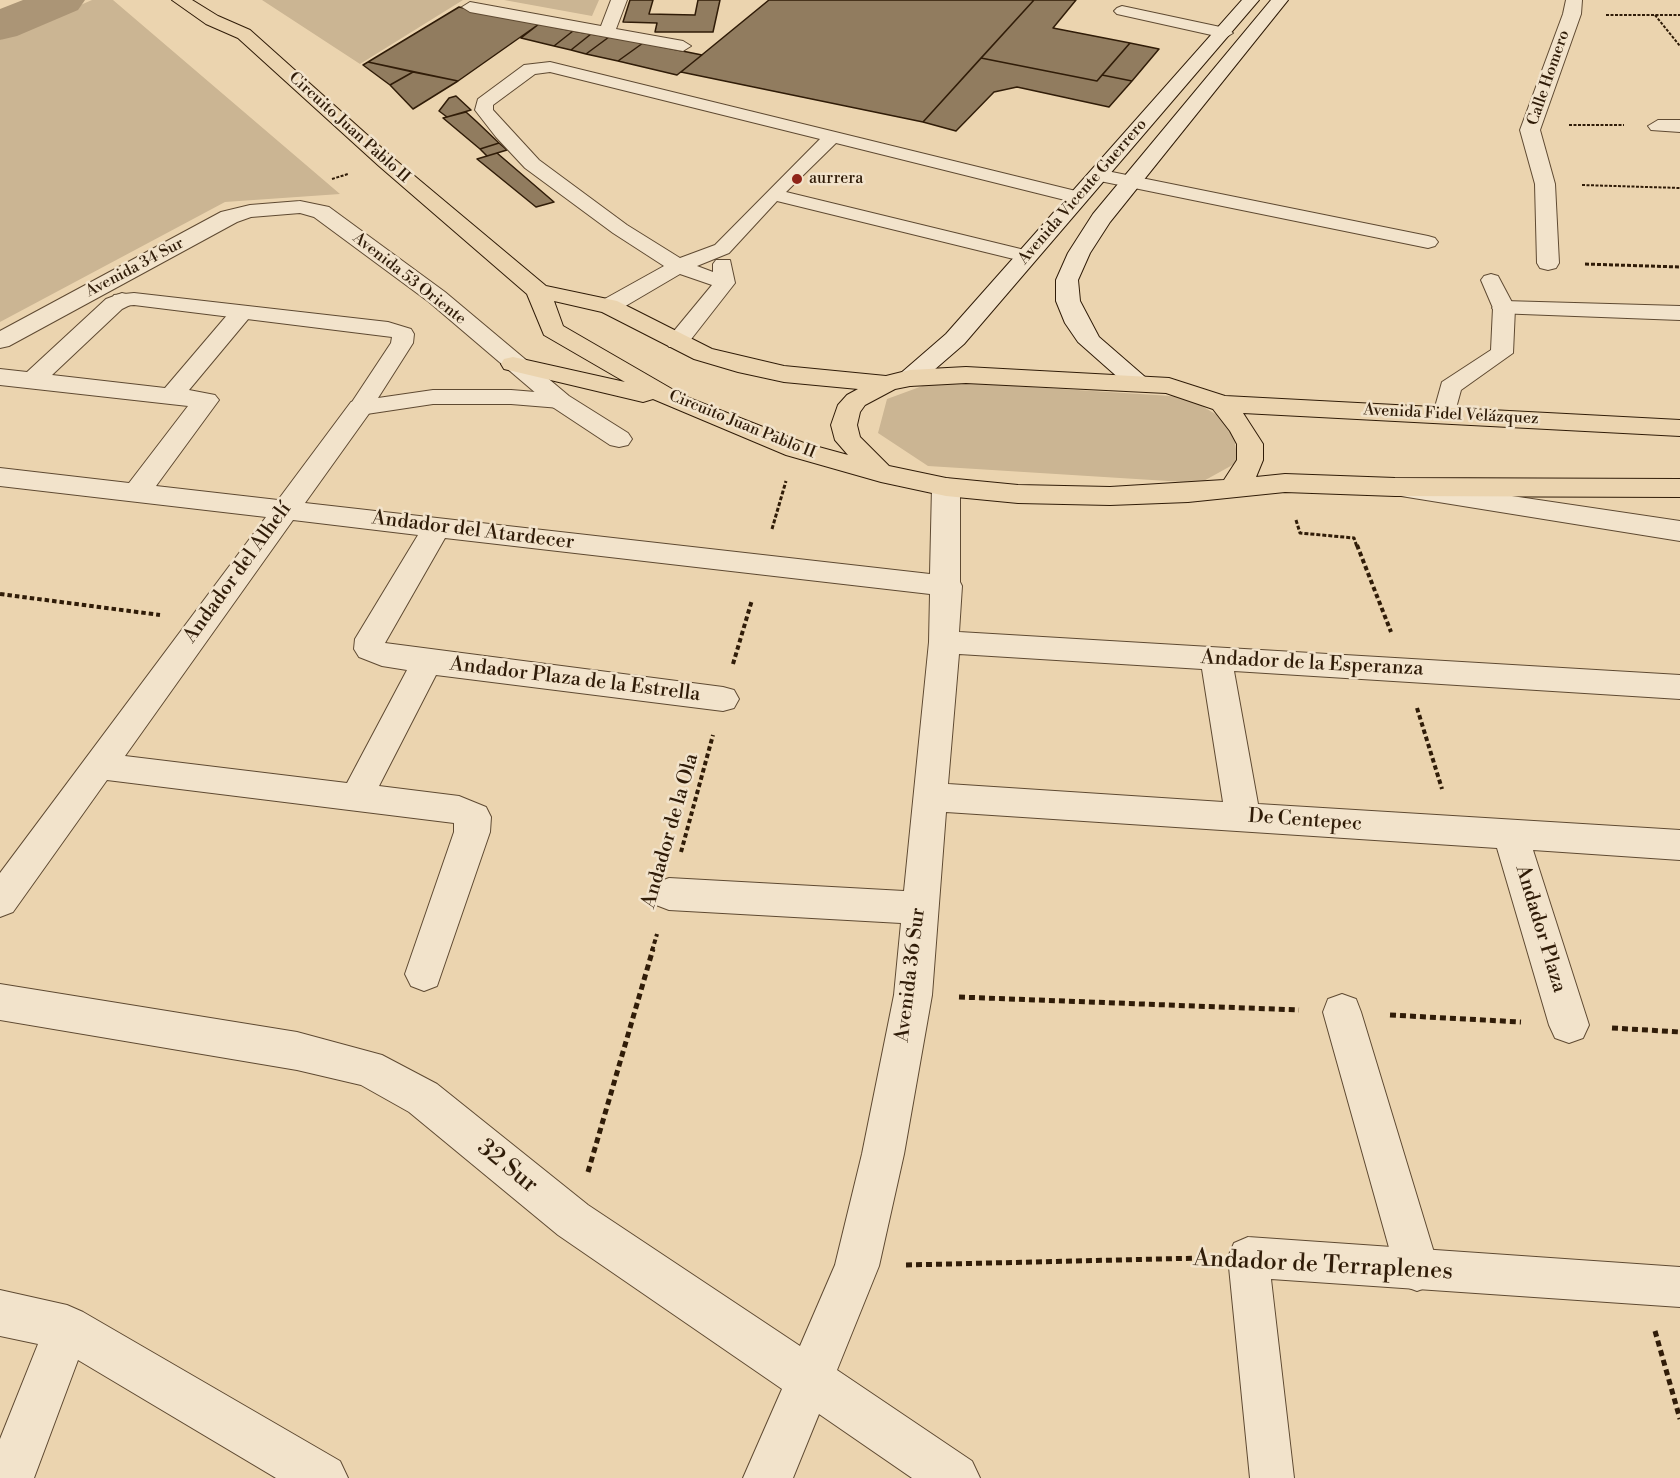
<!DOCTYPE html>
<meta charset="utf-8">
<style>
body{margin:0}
canvas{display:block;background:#ebd4af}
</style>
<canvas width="1680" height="1478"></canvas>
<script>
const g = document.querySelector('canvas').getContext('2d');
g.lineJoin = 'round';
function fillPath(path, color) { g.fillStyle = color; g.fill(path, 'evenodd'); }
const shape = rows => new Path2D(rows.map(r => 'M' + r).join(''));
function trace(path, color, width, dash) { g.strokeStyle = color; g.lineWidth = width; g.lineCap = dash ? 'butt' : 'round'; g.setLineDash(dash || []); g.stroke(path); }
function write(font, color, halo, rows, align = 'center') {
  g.font = font + ' "Libre Bodoni",serif'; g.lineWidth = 5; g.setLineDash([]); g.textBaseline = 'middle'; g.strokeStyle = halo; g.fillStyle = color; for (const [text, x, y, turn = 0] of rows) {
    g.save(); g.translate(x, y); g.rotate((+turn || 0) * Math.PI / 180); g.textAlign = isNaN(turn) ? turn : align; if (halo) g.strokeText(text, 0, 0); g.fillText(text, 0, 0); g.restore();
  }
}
fillPath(shape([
 [92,0,113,0,340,194,225,202,0,322,0,40],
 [262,0,463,0,360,64],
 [504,0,599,0,592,16],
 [936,381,1187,397,1232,424,1238,462,1200,483,928,466,878,433,887,399]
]), '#cbb593');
fillPath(shape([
 [23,0,85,0,78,10,17,36,0,40,0,9,23,0]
]), '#ab9576');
const building = shape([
 [630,0,653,0,649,14,695,15,698,0,720,0,713,32,655,32,657,23,623,22,630,0],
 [769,0,1034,0,923,122,681,72,769,0],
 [1034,0,1076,0,1053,28,1130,43,1097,81,981,58,1034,0],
 [459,7,539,24,458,81,368,62,459,7],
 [539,24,573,31,554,46,521,38,539,24],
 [573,31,591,34,571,50,554,46,573,31],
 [591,34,609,37,586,54,571,50,591,34],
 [609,37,643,43,618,61,586,54,609,37],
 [643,43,702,55,677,75,618,61,643,43],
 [1130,43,1159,49,1132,81,1102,75,1130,43],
 [981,58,1097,81,1102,75,1132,81,1109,107,1017,87,994,92,956,131,923,122,981,58],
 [368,62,413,72,390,85,363,65,368,62],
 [413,72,458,81,413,109,390,85,413,72],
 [456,96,471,110,447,117,439,111,449,98,456,96],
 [466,112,477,122,499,143,480,149,443,118,466,112],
 [499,143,507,150,487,156,480,149,499,143],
 [497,153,554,202,536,207,477,159,497,153]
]);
fillPath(building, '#917c5f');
trace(building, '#301c08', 1.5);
const lane = shape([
 [611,0,627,0,616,29,683,41,691,46,683,51,470,12,462,7,470,2,601,26,611,0],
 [1122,6,1225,28,1233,33,1225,38,1117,14,1114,11,1117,8,1122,6],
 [550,62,1084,193,1087,197,1077,203,836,143,786,192,1033,252,1036,256,1033,260,1026,262,777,201,729,253,697,266,713,272,713,264,716,260,730,260,735,283,685,347,669,347,666,342,669,337,712,285,680,274,617,311,601,311,598,306,601,301,664,266,613,233,525,168,496,137,475,110,478,99,524,65,550,62],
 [550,72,820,139,715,245,680,258,627,225,539,160,493,110,493,105,535,74,550,72],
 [1097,169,1428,236,1435,238,1438,242,1435,246,1428,248,1090,179,1088,175,1097,169],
 [1491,274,1498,276,1515,308,1513,353,1461,390,1453,419,1445,421,1437,419,1433,414,1442,382,1491,350,1493,308,1481,280,1484,276,1491,274],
 [134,293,388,322,411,329,414,334,413,343,378,398,433,390,511,390,560,394,568,396,572,401,568,406,560,408,511,404,433,404,360,415,352,413,348,408,391,343,392,337,134,305,122,306,114,305,111,300,114,295,134,293],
 [1248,1237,1680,1267,1680,1307,1271,1279,1294,1478,1250,1478,1228,1257,1234,1243,1248,1237]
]);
const street = shape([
 [1566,0,1582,0,1581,14,1540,130,1555,184,1559,263,1556,268,1548,270,1540,268,1537,263,1535,184,1520,130,1563,14,1566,0],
 [1658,120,1680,120,1680,132,1651,130,1648,126,1658,120],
 [300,201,329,207,445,292,569,396,628,433,632,439,628,445,619,447,610,445,551,406,429,302,314,217,300,213,251,217,237,222,9,346,0,348,0,331,221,212,250,205,300,201],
 [122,293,130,295,134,300,130,305,122,309,52,375,165,388,234,307,250,307,254,312,189,390,215,395,219,400,156,486,278,500,351,402,360,400,369,402,373,408,305,503,930,574,932,487,936,481,946,478,956,481,960,487,960,582,962,586,959,632,1680,675,1680,699,1234,671,1258,804,1680,830,1680,860,1533,850,1589,1025,1583,1038,1569,1043,1555,1038,1549,1025,1497,848,946,812,932,995,904,1154,879,1266,837,1370,972,1461,980,1478,912,1478,819,1414,793,1478,743,1478,782,1389,558,1235,409,1112,361,1085,297,1070,0,1020,0,984,297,1032,382,1055,437,1084,588,1205,800,1346,835,1265,862,1154,894,995,901,923,669,910,656,905,651,894,656,883,669,878,904,891,929,642,930,594,445,538,385,643,723,687,734,690,739,699,734,708,723,711,436,675,379,786,459,796,486,807,491,817,490,832,437,986,424,991,411,986,405,974,454,832,454,823,107,780,13,912,0,917,0,873,266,517,0,486,0,468,129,483,188,406,0,385,0,369,27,372,106,299,122,293],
 [293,520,418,535,355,639,354,649,359,657,382,666,407,670,347,783,125,756,293,520],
 [959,654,1202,669,1223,802,948,784,959,654],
 [1504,301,1680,306,1680,320,1496,313,1492,308,1496,303,1504,301],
 [1411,481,1680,521,1680,541,1401,496,1397,490,1401,484,1411,481],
 [1342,994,1356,999,1361,1012,1439,1269,1433,1285,1417,1291,1401,1285,1395,1269,1323,1012,1328,999,1342,994],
 [0,1290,67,1305,83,1312,340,1461,348,1478,276,1478,78,1360,34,1478,0,1478,0,1439,38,1344,0,1336,0,1290]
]);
const secondary = shape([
 [1242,0,1259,0,964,344,919,383,910,386,901,383,897,378,901,373,946,334,1242,0],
 [1271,0,1288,0,1110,222,1090,253,1078,280,1080,301,1099,337,1152,383,1148,388,1139,391,1130,388,1078,342,1065,323,1056,301,1056,280,1068,253,1093,214,1271,0]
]);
const primary = shape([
 [172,0,192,0,218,16,250,30,393,158,546,286,617,301,712,349,784,366,886,376,910,370,966,367,1169,378,1225,396,1680,420,1680,436,1243,413,1263,444,1263,460,1256,477,1285,474,1395,478,1680,479,1680,497,1395,496,1285,492,1188,502,1110,505,1018,503,946,496,881,482,786,455,653,399,643,402,504,369,501,364,504,359,513,357,625,382,544,335,527,294,379,166,238,38,206,24,172,0],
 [554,301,602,312,694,359,738,372,784,382,858,389,847,395,838,405,831,425,835,440,848,455,804,443,684,396,563,326,554,301],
 [966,383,1166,393,1213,409,1230,431,1237,444,1237,460,1224,480,1110,487,1018,485,946,478,889,466,860,437,857,425,860,412,865,405,895,389,910,386,966,383]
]);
trace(lane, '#5f4a32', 2);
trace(street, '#5f4a32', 2);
trace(secondary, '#301c08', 2);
trace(primary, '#301c08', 2);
trace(shape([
 [1606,15,1680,15],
 [1655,15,1680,46],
 [1569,125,1624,125],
 [332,179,348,174],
 [1582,185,1680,188]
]), '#301c08', 2, [3, 1.5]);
trace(shape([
 [1585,264,1680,267],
 [1296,520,1300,533,1354,538,1357,547],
 [772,529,786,481]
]), '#301c08', 3, [4, 2]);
trace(shape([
 [1357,545,1391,632],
 [0,594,160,615],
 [733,664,752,600],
 [1417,708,1442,789],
 [681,852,713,735],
 [652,951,657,934]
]), '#301c08', 4, [4.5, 3]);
trace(shape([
 [959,997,1299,1010],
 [1390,1015,1521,1022],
 [1612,1028,1680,1032],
 [588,1172,653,949],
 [906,1265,1202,1258],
 [1655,1331,1680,1419]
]), '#301c08', 5, [6, 4]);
fillPath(lane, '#f2e3cb');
fillPath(street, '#f2e3cb');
fillPath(secondary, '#f2e3cb');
fillPath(primary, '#ebd4af');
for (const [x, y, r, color] of [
 [797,179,6,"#8f2418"]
]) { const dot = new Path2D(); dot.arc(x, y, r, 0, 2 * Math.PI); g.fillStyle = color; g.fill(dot); trace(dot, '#f2e3cb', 2); }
write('16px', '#301c08', '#f2e3cb', [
 ["Calle Homero",1549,78,-71],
 ["Circuito Juan Pablo II",349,128,42],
 ["Avenida Vicente Guerrero",1083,192,-49],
 ["Avenida 34 Sur",135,268,-28],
 ["Avenida 53 Oriente",409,279,38],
 ["Avenida Fidel Velázquez",1451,415,3],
 ["Circuito Juan Pablo II",742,425,22]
]);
write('16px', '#301c08', '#f2e3cb', [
 ["aurrera",809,179]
], 'left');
write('20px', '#301c08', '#f2e3cb', [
 ["Andador del Atardecer",473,531,7],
 ["Andador del Alhelí",238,573,-54],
 ["Andador de la Esperanza",1312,664,3],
 ["Andador Plaza de la Estrella",575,680,7],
 ["De Centepec",1305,821,4],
 ["Andador de la Ola",671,831,-74],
 ["Andador Plaza",1540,929,73],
 ["Avenida 36 Sur",911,975,-83]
]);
write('24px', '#301c08', '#f2e3cb', [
 ["32 Sur",507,1167,39],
 ["Andador de Terraplenes",1323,1266,3]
]);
</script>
